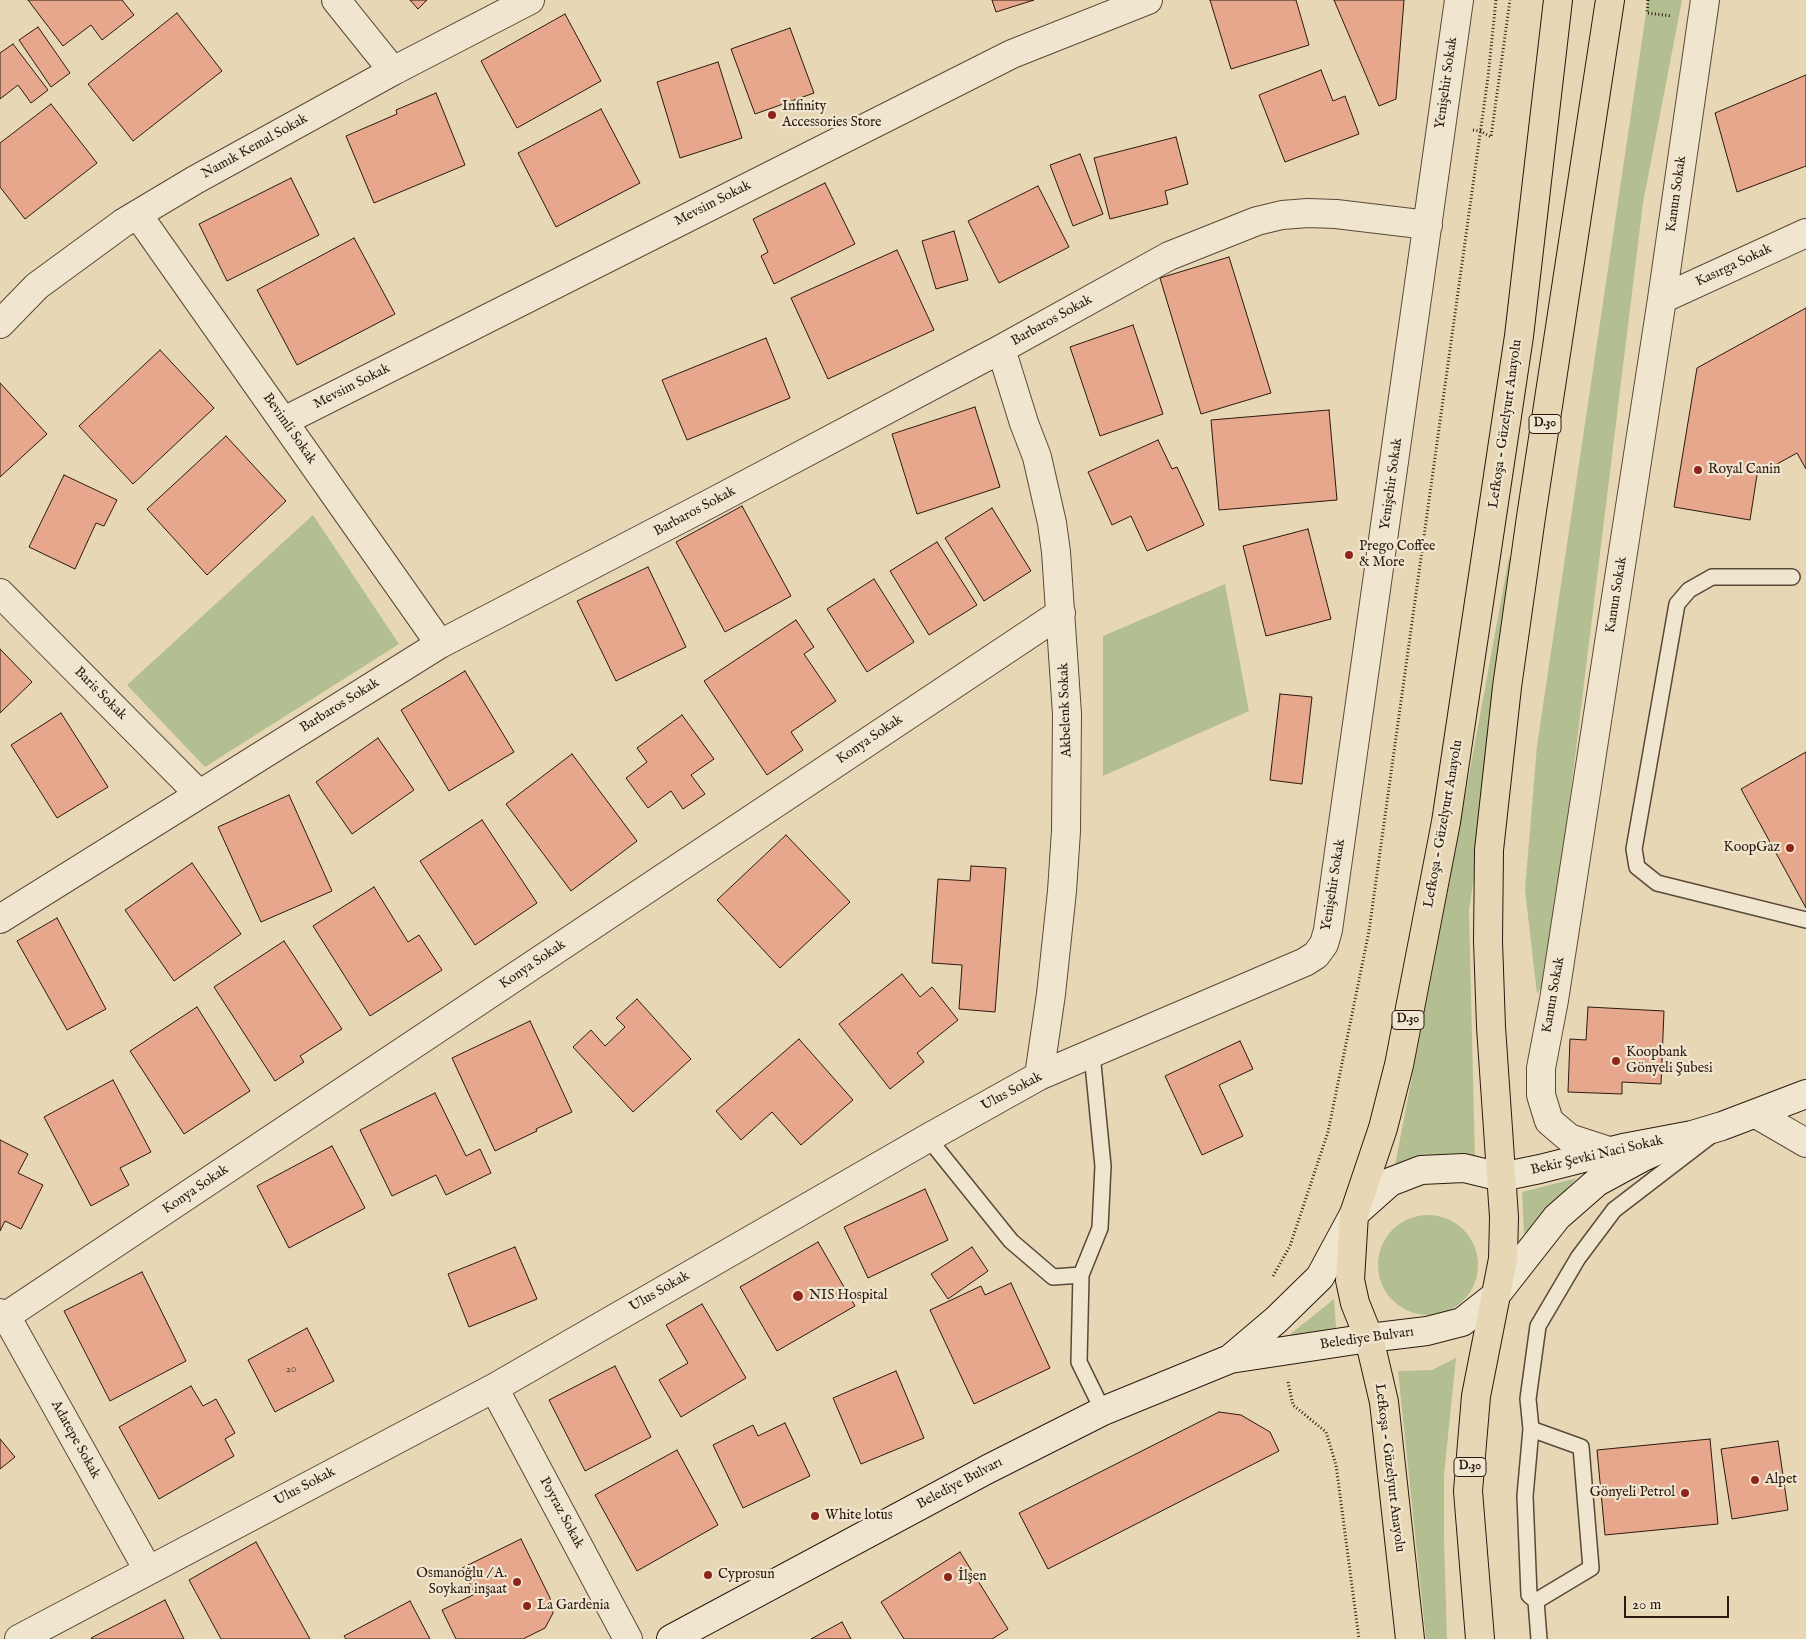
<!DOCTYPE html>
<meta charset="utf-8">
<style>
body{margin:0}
#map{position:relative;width:1806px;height:1639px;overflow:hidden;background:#e8d7b5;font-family:"IM FELL English",serif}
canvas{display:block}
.scale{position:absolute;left:1624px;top:1596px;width:105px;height:22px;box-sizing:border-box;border:2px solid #2b1a0f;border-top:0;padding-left:6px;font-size:15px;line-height:18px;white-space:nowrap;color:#2b1a0f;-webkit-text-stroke:4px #f0e5cf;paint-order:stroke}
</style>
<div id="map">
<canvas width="1806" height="1639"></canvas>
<div class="scale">20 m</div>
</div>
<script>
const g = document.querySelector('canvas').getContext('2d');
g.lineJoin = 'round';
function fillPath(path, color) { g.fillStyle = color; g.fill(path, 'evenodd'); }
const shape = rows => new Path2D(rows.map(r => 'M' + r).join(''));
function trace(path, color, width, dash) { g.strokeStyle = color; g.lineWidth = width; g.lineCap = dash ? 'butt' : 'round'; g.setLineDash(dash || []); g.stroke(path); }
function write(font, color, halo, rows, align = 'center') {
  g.font = font + ' "IM FELL English",serif'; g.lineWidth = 4.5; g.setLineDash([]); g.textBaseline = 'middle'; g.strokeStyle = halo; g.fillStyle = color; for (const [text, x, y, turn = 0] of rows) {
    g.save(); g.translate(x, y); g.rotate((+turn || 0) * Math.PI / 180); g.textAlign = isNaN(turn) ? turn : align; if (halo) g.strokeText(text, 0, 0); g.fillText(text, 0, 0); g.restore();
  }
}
fillPath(shape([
 [1648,0,1682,0,1643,203,1548,977,1537,994,1525,890,1537,746],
 [313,515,399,644,205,767,127,685],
 [1509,557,1524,559,1490,762,1469,911,1475,1160,1422,1162,1395,1165,1446,901],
 [1225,584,1249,711,1103,776,1103,636],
 [1577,1178,1524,1234,1522,1192],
 '1378 1265a50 50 0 1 1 100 0a50 50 0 1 1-100 0Z',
 [1334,1299,1337,1340,1262,1357],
 [1456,1358,1444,1475,1444,1538,1447,1639,1426,1639,1398,1371,1432,1370]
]), '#b3bf90');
const building = shape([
 [28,0,122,0,134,15,102,40,91,25,63,46,28,0],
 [410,0,427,0,418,9,410,0],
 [992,0,1034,0,996,12,992,0],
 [1210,0,1296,0,1309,45,1231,69,1210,0],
 [1334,0,1404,0,1396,99,1379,106,1334,0],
 [177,13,222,71,133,141,88,84,177,13],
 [565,14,601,81,517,128,481,61,565,14],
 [38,27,70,73,51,87,19,40,38,27],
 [790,28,814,93,755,114,731,49,790,28],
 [13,44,48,90,31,103,18,85,0,99,0,53,13,44],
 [718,62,742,138,680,158,657,82,718,62],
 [1321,70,1333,101,1345,96,1359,134,1285,162,1259,95,1321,70],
 [1806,75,1806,166,1737,192,1715,113,1806,75],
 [436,93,465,165,374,203,346,136,397,114,396,110,436,93],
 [51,104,97,163,25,219,0,187,0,143,51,104],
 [601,109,640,183,556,227,518,153,601,109],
 [1176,137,1188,184,1165,191,1168,204,1110,219,1094,158,1176,137],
 [1080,154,1103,214,1073,226,1050,165,1080,154],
 [291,178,319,235,227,281,199,224,291,178],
 [825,183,855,244,774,284,761,256,768,252,753,219,825,183],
 [1038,186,1069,247,999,283,968,221,1038,186],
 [954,231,968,280,936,289,922,241,954,231],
 [354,238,395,314,297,365,257,290,354,238],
 [897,250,934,330,828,379,791,298,897,250],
 [1229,257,1271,393,1201,414,1160,278,1229,257],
 [1806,308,1806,469,1797,453,1757,475,1750,520,1674,507,1697,368,1806,308],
 [1133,325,1163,414,1100,436,1070,347,1133,325],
 [766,338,790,398,687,440,662,380,766,338],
 [160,350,214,408,133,484,79,426,160,350],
 [0,383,47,434,0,477,0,383],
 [975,407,1000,487,917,514,892,434,975,407],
 [1329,410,1337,500,1219,510,1211,420,1329,410],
 [226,436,286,501,207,575,147,509,226,436],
 [1158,440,1172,469,1177,467,1204,525,1147,551,1131,516,1112,525,1088,472,1158,440],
 [64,475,117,500,104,526,96,523,75,569,29,547,64,475],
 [742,506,791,596,725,632,676,542,742,506],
 [992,508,1031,571,984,601,945,538,992,508],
 [1308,529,1331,619,1266,636,1243,546,1308,529],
 [937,542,977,605,929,635,890,571,937,542],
 [648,567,686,647,616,681,577,601,648,567],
 [874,579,914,642,867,672,827,609,874,579],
 [796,620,814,647,804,654,836,701,791,732,803,750,767,775,704,681,796,620],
 [0,649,32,682,0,713,0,649],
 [465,671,514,752,449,791,401,710,465,671],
 [1280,694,1312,697,1302,784,1270,780,1280,694],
 [61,713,108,787,57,818,11,745,61,713],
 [682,715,714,759,691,775,705,794,683,809,671,791,648,808,626,778,647,762,637,748,682,715],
 [378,738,414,790,352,834,316,782,378,738],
 [1806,752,1806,908,1741,789,1806,752],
 [572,754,637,841,571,891,506,804,572,754],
 [289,795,332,891,261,922,218,827,289,795],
 [482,820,537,903,475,945,420,861,482,820],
 [786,835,850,902,780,968,717,900,786,835],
 [192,863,241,934,174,981,125,910,192,863],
 [971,866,1006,868,995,1012,959,1009,962,965,932,963,938,879,970,881,971,866],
 [374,887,408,942,419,935,442,970,370,1016,313,926,374,887],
 [57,918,106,1009,67,1030,17,941,57,918],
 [284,941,342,1029,300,1056,304,1062,275,1081,214,987,284,941],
 [902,974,920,997,932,987,958,1020,917,1053,924,1062,890,1089,839,1024,902,974],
 [637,999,691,1059,633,1112,573,1047,591,1030,605,1046,625,1027,616,1018,637,999],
 [197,1007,250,1091,184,1134,130,1051,197,1007],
 [1588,1007,1664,1011,1661,1084,1622,1082,1622,1094,1568,1092,1570,1039,1586,1040,1588,1007],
 [530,1021,572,1112,536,1129,537,1131,495,1151,452,1058,530,1021],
 [799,1039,853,1100,801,1145,772,1112,741,1140,716,1111,799,1039],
 [1240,1041,1253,1069,1219,1085,1243,1136,1202,1155,1165,1076,1240,1041],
 [113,1080,151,1152,120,1168,129,1185,91,1206,44,1117,113,1080],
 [435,1093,466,1156,480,1149,491,1173,446,1195,436,1175,392,1196,360,1130,435,1093],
 [0,1140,28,1154,18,1173,43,1185,21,1229,5,1221,0,1231,0,1140],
 [332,1146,365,1208,289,1248,257,1186,332,1146],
 [925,1189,948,1240,868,1278,844,1227,925,1189],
 [818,1242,855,1306,777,1351,740,1287,818,1242],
 [515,1247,537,1299,469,1327,448,1274,515,1247],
 [972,1247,988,1271,948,1299,931,1274,972,1247],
 [142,1272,186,1361,110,1401,64,1311,142,1272],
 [1011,1283,1050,1368,974,1404,930,1310,981,1286,985,1295,1011,1283],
 [702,1304,746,1378,681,1417,659,1380,688,1363,666,1325,702,1304],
 [307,1328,334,1381,275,1412,248,1360,307,1328],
 [615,1366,651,1437,585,1471,549,1400,615,1366],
 [896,1371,924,1438,861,1464,833,1398,896,1371],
 [191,1386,203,1406,216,1399,235,1433,225,1439,234,1456,159,1499,119,1427,191,1386],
 [1219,1412,1241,1415,1270,1432,1279,1451,1048,1569,1019,1513,1219,1412],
 [785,1423,810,1476,743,1508,713,1445,753,1425,758,1436,785,1423],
 [0,1439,15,1457,0,1469,0,1439],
 [1710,1439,1718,1524,1605,1535,1597,1450,1710,1439],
 [1778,1441,1788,1510,1732,1519,1721,1449,1778,1441],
 [677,1450,718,1525,637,1571,595,1495,677,1450],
 [521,1539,550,1598,553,1613,545,1628,523,1639,456,1639,442,1610,475,1594,462,1568,521,1539],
 [256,1542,310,1639,221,1639,189,1580,256,1542],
 [960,1552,1008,1629,992,1639,904,1639,881,1602,960,1552],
 [165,1600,184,1639,92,1639,91,1638,165,1600],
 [410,1601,430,1639,346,1639,344,1636,410,1601],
 [842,1622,851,1639,811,1639,842,1622]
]);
fillPath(building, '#e6a78d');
trace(building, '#2b1a0f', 1);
const lane = shape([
 [1792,577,1712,577,1689,590,1677,604,1634,849,1637,867,1657,883,1806,920],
 [1092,1054,1103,1166,1100,1228,1081,1275,1079,1362,1103,1411],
 [928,1138,1011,1241,1053,1277,1081,1275],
 [1531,1429,1581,1447,1591,1568,1536,1601],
 [1539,1639,1536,1601,1529,1595,1525,1496,1531,1429,1528,1399,1538,1326,1578,1258,1614,1210,1709,1137]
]);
const street = shape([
 [336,0,393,71],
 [138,215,440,644],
 [1662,299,1806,233],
 [0,324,37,286,123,223,195,180,393,71,530,0],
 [1001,349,1024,423,1037,457,1052,523,1056,552,1067,714,1066,831,1062,891,1051,994,1039,1076],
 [284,421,1012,54,1148,0],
 [0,593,199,794],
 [0,919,440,644,709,504,1001,349,1169,256,1257,221,1282,215,1308,213,1336,214,1428,225],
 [1756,1114,1806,1143],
 [1609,1151,1569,1138,1549,1121,1541,1095,1541,1068,1554,1000,1662,299,1705,0],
 [0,1313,6,1316,148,1570],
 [6,1316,1061,613],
 [494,1388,628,1639],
 [19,1639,494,1388,928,1138,1039,1076,1305,962,1316,955,1324,944,1328,930,1459,0]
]);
const secondary = shape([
 [1230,1359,1276,1320,1320,1277,1354,1214,1390,1182,1421,1170,1464,1168,1501,1177,1540,1169,1623,1148,1692,1135,1722,1126,1806,1094],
 [671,1639,988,1469,1103,1411,1230,1359,1369,1338,1427,1331,1462,1322,1495,1296,1557,1217,1597,1182,1643,1157,1692,1135]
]);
const highway = shape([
 [1410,1639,1384,1402,1369,1338,1355,1303,1350,1280,1354,1214,1383,1128,1399,1065,1446,822,1519,336,1558,0],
 [1480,1639,1468,1491,1476,1396,1503,1259,1504,1217,1491,1027,1488,941,1489,850,1507,687,1531,517,1610,0]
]);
trace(lane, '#5a4938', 18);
trace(street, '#5a4938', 30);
trace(secondary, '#2b1a0f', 30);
trace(highway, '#2b1a0f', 30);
trace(shape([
 [1648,0,1647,13,1672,16],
 [1473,130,1480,131,1491,137,1510,0],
 [1273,1276,1290,1246,1328,1132,1369,931,1488,77,1496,0],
 [1288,1382,1293,1405,1326,1432,1336,1465,1359,1639]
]), '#2b1a0f', 3, [1, 2.5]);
trace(lane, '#f0e5cf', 15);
trace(street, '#f0e5cf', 28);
trace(secondary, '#f0e5cf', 28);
trace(highway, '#e8d7b5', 28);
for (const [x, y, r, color] of [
 [772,115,5,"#8f2418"],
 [1698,470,5,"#8f2418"],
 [1349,555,5,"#8f2418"],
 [1790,848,5,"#8f2418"],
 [1616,1061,5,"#8f2418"],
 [798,1296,6,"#8f2418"],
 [1755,1480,5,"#8f2418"],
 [1685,1493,5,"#8f2418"],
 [815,1516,5,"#8f2418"],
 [708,1575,5,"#8f2418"],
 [948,1577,5,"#8f2418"],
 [517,1582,5,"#8f2418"],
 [527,1606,5,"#8f2418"]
]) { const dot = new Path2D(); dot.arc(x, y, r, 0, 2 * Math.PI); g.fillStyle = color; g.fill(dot); trace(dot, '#f0e5cf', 2); }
write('11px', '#5a3d2e', null, [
 ["20",291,1370]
]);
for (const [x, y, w] of [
 [1545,424,32],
 [1408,1020,32],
 [1470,1467,32]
]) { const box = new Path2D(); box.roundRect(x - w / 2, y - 9.5, w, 19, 4); g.fillStyle = '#f0e5cf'; g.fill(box); trace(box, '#2b1a0f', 1); }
write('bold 12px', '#2b1a0f', null, [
 ["D.30",1545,424],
 ["D.30",1408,1020],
 ["D.30",1470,1467]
]);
write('14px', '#2b1a0f', '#f0e5cf', [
 ["Yenişehir Sokak",1447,83,-82],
 ["Namık Kemal Sokak",255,147,-29],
 ["Kanun Sokak",1677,194,-82],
 ["Mevsim Sokak",713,204,-27],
 ["Kasırga Sokak",1734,266,-25],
 ["Barbaros Sokak",1052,321,-29],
 ["Mevsim Sokak",352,387,-27],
 ["Lefkoşa - Güzelyurt Anayolu",1506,424,-82],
 ["Bevimli Sokak",289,429,55],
 ["Yenişehir Sokak",1392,484,-82],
 ["Barbaros Sokak",695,512,-28],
 ["Kanun Sokak",1617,595,-81],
 ["Baris Sokak",100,694,45],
 ["Barbaros Sokak",340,706,-32],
 ["Akbelenk Sokak",1066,710,-92],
 ["Konya Sokak",870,740,-34],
 ["Lefkoşa - Güzelyurt Anayolu",1444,824,-80],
 ["Yenişehir Sokak",1334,885,-81],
 ["Konya Sokak",533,965,-34],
 ["Kanun Sokak",1554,995,-80],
 ["Ulus Sokak",1012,1092,-28],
 ["Bekir Şevki Naci Sokak",1597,1156,-13],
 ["Konya Sokak",196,1190,-34],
 ["Ulus Sokak",660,1292,-30],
 ["Belediye Bulvarı",1367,1339,-8],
 ["Adatepe Sokak",75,1440,61],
 ["Lefkoşa - Güzelyurt Anayolu",1389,1468,83],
 ["Belediye Bulvarı",960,1484,-28],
 ["Ulus Sokak",305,1487,-28],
 ["Poyraz Sokak",561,1513,62]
]);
write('14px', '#2b1a0f', '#f0e5cf', [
 ["Infinity",782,107],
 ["Accessories Store",782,123],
 ["Royal Canin",1708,470],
 ["Prego Coffee",1359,547],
 ["& More",1359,563],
 ["KoopGaz",1780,848,"right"],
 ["Koopbank",1626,1053],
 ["Gönyeli Şubesi",1626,1069],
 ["NIS Hospital",809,1296],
 ["Alpet",1765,1480],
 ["Gönyeli Petrol",1675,1493,"right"],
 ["White lotus",825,1516],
 ["Osmanoğlu / A.",507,1574,"right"],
 ["Soykan inşaat",507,1590,"right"],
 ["Cyprosun",718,1575],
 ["İlşen",958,1577],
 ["La Gardenia",537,1606]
], 'left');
</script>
